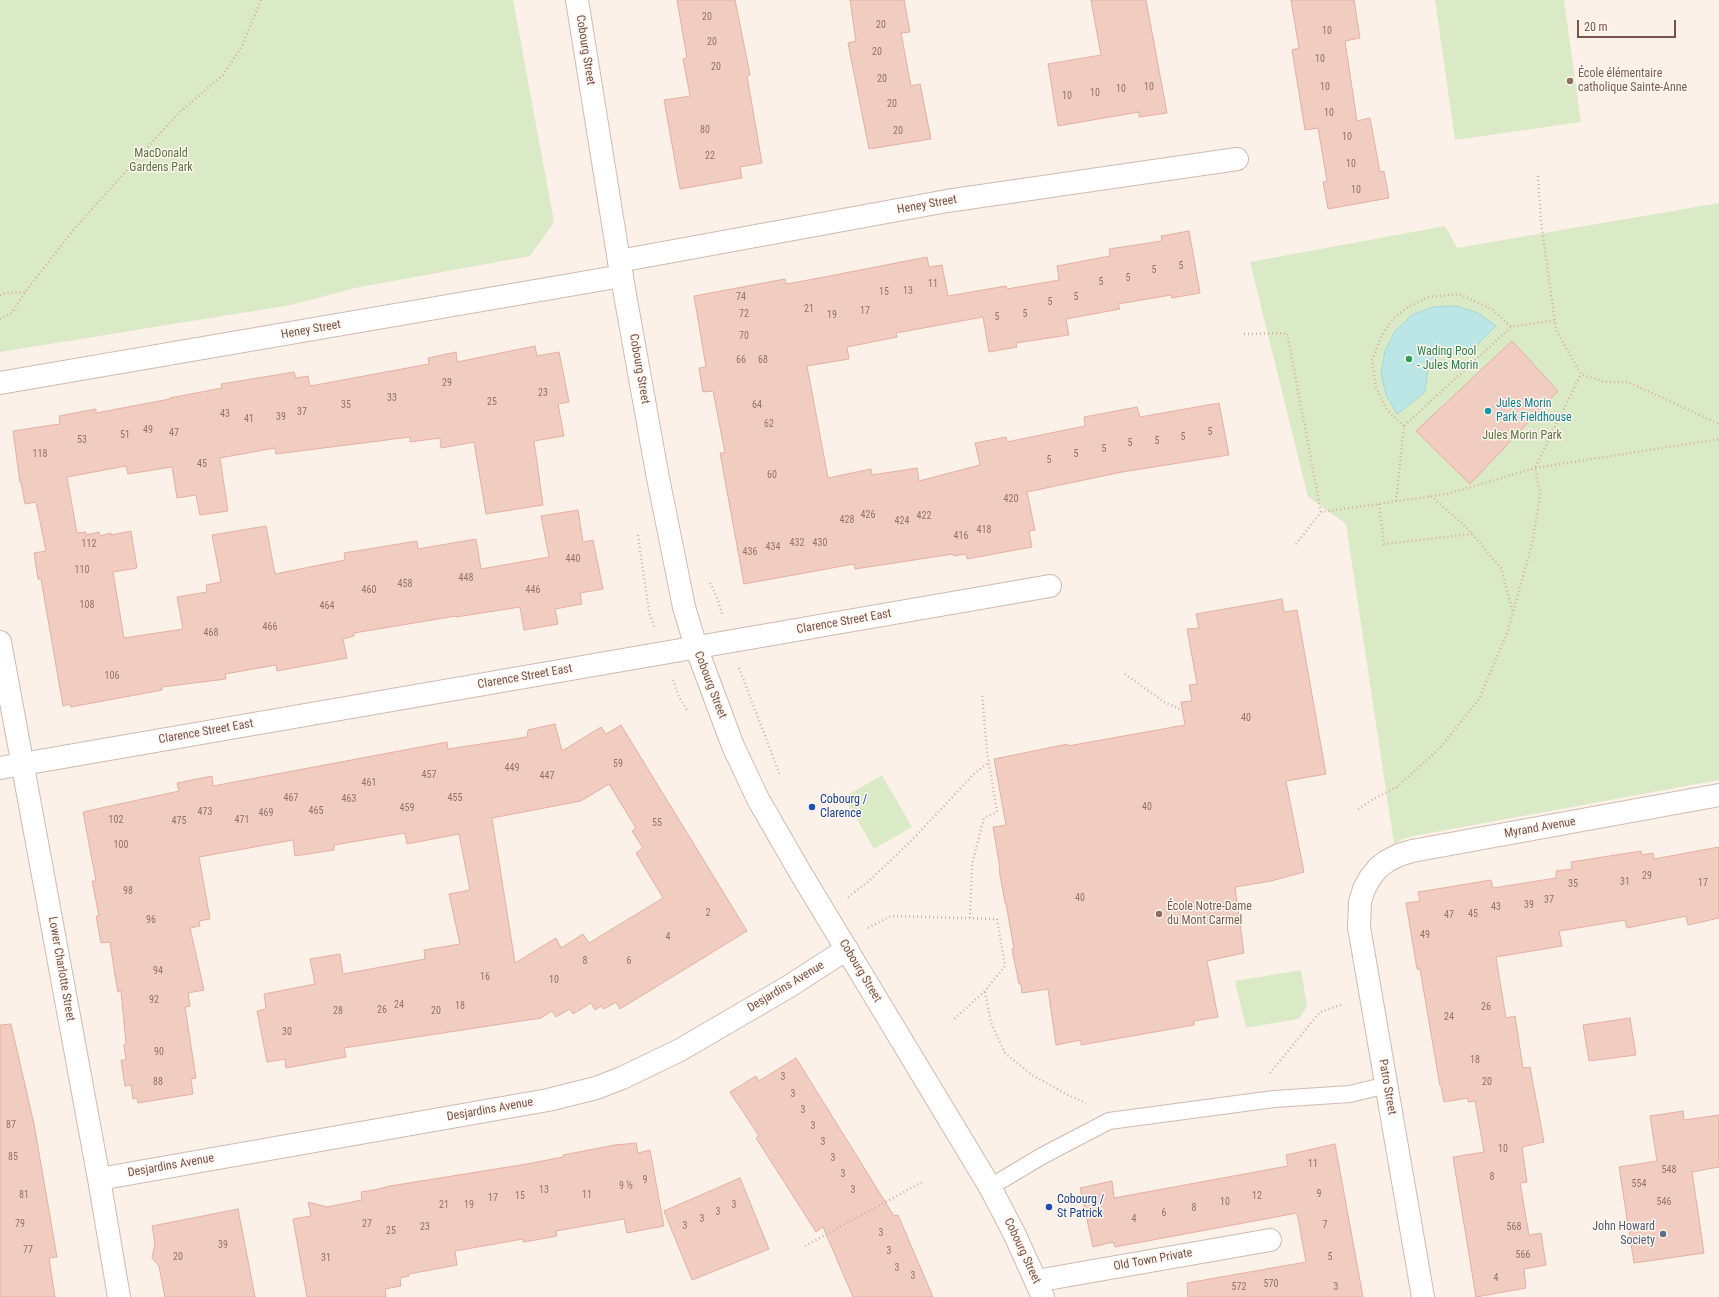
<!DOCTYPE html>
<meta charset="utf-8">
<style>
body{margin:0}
#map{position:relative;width:1719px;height:1297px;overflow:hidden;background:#fcf1e8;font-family:"Roboto Condensed",sans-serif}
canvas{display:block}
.scale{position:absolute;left:1577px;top:20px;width:99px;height:18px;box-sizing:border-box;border:2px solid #76544c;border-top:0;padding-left:5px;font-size:12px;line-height:14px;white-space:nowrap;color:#76544c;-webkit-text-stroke:3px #fff6ef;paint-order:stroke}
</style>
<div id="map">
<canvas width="1719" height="1297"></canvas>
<div class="scale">20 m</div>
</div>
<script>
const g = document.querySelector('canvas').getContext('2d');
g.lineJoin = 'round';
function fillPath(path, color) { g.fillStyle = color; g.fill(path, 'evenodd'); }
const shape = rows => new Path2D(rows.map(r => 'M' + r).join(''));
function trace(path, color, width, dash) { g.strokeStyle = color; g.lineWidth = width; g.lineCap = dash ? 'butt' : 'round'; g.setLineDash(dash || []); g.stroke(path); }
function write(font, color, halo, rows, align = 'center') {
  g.font = font + ' "Roboto Condensed",sans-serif'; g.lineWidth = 3; g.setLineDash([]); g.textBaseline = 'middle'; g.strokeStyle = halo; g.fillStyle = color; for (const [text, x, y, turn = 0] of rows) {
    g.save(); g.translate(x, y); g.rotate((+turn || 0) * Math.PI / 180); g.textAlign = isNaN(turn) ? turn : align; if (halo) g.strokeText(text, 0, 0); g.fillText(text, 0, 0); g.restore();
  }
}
fillPath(shape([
 [0,0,513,0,554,222,530,256,355,288,291,305,0,352],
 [1435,0,1564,0,1581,122,1455,140],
 [1719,203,1719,780,1419,835,1405,838,1394,844,1346,524,1308,497,1250,262,1445,226,1457,248],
 [882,775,912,827,874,849,844,797],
 [1301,970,1307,1006,1299,1019,1246,1028,1235,981]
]), '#dbeac6');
const water = shape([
 [1456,306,1478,313,1496,326,1468,354,1442,353,1428,365,1425,392,1397,414,1386,395,1381,373,1385,351,1395,331,1412,315,1433,307,1456,306]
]);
fillPath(water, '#bce6e5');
trace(water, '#a3d8d7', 1);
const building = shape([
 [677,0,735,0,750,75,747,76,762,163,740,167,742,178,680,189,664,100,690,96,683,59,687,58,677,0],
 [850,0,904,0,910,32,901,33,911,86,920,84,931,139,869,149,848,43,856,41,850,0],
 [1091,0,1146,0,1167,113,1139,117,1139,112,1058,126,1048,64,1101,55,1091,0],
 [1291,0,1354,0,1360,38,1345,41,1357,121,1370,118,1380,172,1384,171,1389,198,1328,209,1323,182,1327,181,1318,128,1305,130,1299,93,1292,50,1299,48,1291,0],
 [1189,231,1200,293,1172,298,1171,295,1118,304,1120,309,1066,319,1069,335,1016,343,1017,347,989,352,983,317,896,333,897,337,847,347,849,359,807,366,828,478,871,469,872,475,917,468,919,481,980,465,975,443,1006,437,1007,442,1085,426,1084,417,1137,407,1140,417,1219,403,1229,455,1122,472,1027,492,1035,530,1029,531,1032,547,967,559,966,554,954,556,953,554,855,569,854,564,744,584,720,453,725,453,713,391,703,392,699,368,706,367,694,296,785,279,786,284,814,279,927,257,929,267,942,265,948,296,1006,286,1007,289,1059,280,1057,266,1110,256,1109,249,1162,241,1161,236,1189,231],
 [1512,341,1558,391,1470,484,1416,431,1512,341],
 [535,346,537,356,559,352,569,402,558,404,564,436,534,441,543,505,486,514,474,442,441,448,440,438,410,442,410,437,276,454,275,448,220,458,228,511,200,515,196,495,177,498,172,467,128,474,126,466,67,477,77,533,86,532,86,535,99,532,100,536,111,533,111,535,131,531,137,568,113,572,124,638,183,629,177,597,207,592,206,585,221,582,212,535,266,526,275,574,345,560,344,553,417,541,418,549,476,539,481,569,549,557,541,516,578,510,583,542,593,540,603,589,580,593,582,604,555,609,558,624,524,630,520,607,456,617,456,616,354,633,354,636,343,639,347,658,277,671,276,665,225,674,226,679,162,687,162,690,71,707,70,704,63,706,41,579,38,579,34,553,46,551,36,502,25,504,21,482,20,482,13,431,60,424,59,416,96,409,96,413,170,399,170,398,222,388,221,384,294,372,296,378,308,376,310,386,429,364,428,358,456,352,457,362,535,346],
 [1282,599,1284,612,1297,610,1326,774,1286,781,1304,872,1271,881,1235,887,1244,953,1207,961,1218,1017,1194,1021,1194,1025,1081,1045,1081,1040,1056,1045,1048,989,1022,993,1021,984,1019,984,1012,949,1014,949,1006,903,1005,903,999,869,1000,868,993,827,1006,825,994,759,1068,744,1068,746,1185,725,1181,702,1192,701,1189,685,1197,684,1187,629,1199,628,1196,614,1282,599],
 [555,724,562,751,601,727,606,734,621,725,747,931,620,1009,616,1002,604,1009,601,1006,595,1010,591,1003,573,1014,570,1009,556,1017,552,1011,541,1018,344,1048,346,1057,286,1068,285,1059,267,1062,257,1011,266,1009,264,994,315,984,310,959,340,954,343,974,425,959,424,950,460,944,449,894,470,890,459,834,407,844,405,833,334,845,334,850,295,856,293,840,199,857,210,919,199,921,200,926,190,928,204,990,188,993,190,1006,185,1007,196,1078,191,1079,193,1094,138,1103,137,1098,133,1099,131,1085,125,1086,121,1060,126,1060,124,1045,126,1044,121,991,118,992,115,976,110,942,101,943,96,916,99,916,92,881,96,881,83,812,179,791,177,783,212,776,213,786,447,742,448,749,527,737,528,730,555,724],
 [609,784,636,828,632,831,643,848,636,853,663,898,589,943,583,934,561,948,556,938,515,963,492,818,581,801,609,784],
 [1719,847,1719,918,1688,925,1686,916,1627,928,1625,920,1559,931,1562,946,1496,957,1506,1018,1515,1016,1523,1068,1530,1067,1544,1142,1522,1147,1527,1182,1520,1183,1529,1235,1541,1233,1546,1265,1524,1269,1526,1288,1476,1297,1453,1157,1484,1152,1475,1101,1468,1102,1468,1098,1444,1102,1441,1086,1440,1086,1420,969,1417,969,1406,903,1420,901,1418,892,1443,888,1491,880,1493,888,1556,878,1556,871,1572,869,1571,862,1641,851,1642,855,1653,853,1654,859,1719,847],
 [1630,1018,1636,1055,1589,1061,1583,1025,1630,1018],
 [11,1024,34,1124,57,1257,49,1258,55,1297,0,1297,0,1025,11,1024],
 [796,1058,894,1216,898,1215,933,1297,853,1297,823,1227,816,1232,756,1138,759,1136,730,1092,756,1076,759,1081,796,1058],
 [1683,1111,1684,1120,1719,1115,1719,1167,1692,1172,1704,1253,1634,1263,1619,1167,1657,1161,1650,1116,1683,1111],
 [636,1143,638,1153,650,1150,664,1226,627,1233,624,1219,556,1231,557,1236,530,1241,523,1242,523,1239,455,1251,457,1265,409,1274,409,1276,400,1278,401,1286,385,1289,386,1297,307,1297,293,1219,311,1216,308,1202,327,1207,362,1200,361,1192,374,1190,390,1186,527,1164,563,1157,563,1155,615,1145,636,1143],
 [1335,1144,1363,1297,1188,1297,1187,1283,1306,1262,1297,1213,1115,1247,1113,1242,1093,1247,1080,1188,1112,1181,1114,1198,1288,1166,1286,1155,1335,1144],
 [740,1178,769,1249,692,1280,664,1211,740,1178],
 [238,1209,255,1297,165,1297,159,1266,152,1258,155,1243,152,1226,238,1209]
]);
fillPath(building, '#f1ccc0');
trace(building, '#e4afa1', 1);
const lane = shape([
 [990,1187,1042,1156,1109,1121,1274,1099,1350,1094,1387,1085]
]);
const street = shape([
 [619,261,947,201,1237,159],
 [0,383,622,276],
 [0,642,99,1179,119,1297],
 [0,768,1050,586],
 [99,1179,548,1100,596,1088,622,1078,680,1050,788,987,847,949],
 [1036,1281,1270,1240],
 [1423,1297,1359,927,1360,902,1364,889,1370,878,1378,868,1387,861,1399,855,1412,851,1719,795]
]);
const secondary = shape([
 [577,0,619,261,657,473,684,607,696,647,733,746,758,799,800,872,990,1187,1014,1233,1043,1297]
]);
trace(lane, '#d0bab0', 18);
trace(street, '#d0bab0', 24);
trace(secondary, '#d3b9ae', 24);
trace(shape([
 [1538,176,1541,221,1556,330,1581,374,1605,382,1628,382,1719,424],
 [0,295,5,293,25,292],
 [0,319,12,313,25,292,75,228,163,130,180,112,223,75,242,46,261,0],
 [1244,334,1287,333,1321,512],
 [1404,426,1387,410,1376,387,1372,361,1381,337,1391,321,1405,309,1428,297,1459,294,1492,309,1511,327],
 [1431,496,1466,527,1501,568,1513,613],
 [1396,501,1404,426,1511,327,1555,320],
 [1379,504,1384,544,1472,534],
 [638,535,649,612,654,627],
 [1296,544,1321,512,1447,494,1535,468,1719,439],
 [710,583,718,600,722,614],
 [739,668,780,775],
 [1125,674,1164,702,1182,710],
 [673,680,679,697,687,710],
 [1358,809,1375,798,1397,787,1440,748,1479,699,1508,631,1533,540,1540,494,1535,468,1581,374],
 [848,897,869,881,913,839,974,774,989,762],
 [970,918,972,864,984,818,997,812,987,751,982,693],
 [868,928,891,916,997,919,1005,966,985,991,954,1019],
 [985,992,991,1023,1005,1053,1032,1075,1066,1094,1086,1103],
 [1270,1073,1320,1012,1343,1004],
 [805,1246,924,1181]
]), '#d7aea3', 2.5, [1, 3]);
trace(lane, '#fff', 16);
trace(street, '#fff', 22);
trace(secondary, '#fff', 22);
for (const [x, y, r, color] of [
 [1570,81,4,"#8d6e63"],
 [1409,359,4,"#2e9e5b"],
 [1488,411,4,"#0f9aa8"],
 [812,807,4,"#1a4fb4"],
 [1159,914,4,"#8d6e63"],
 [1049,1207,4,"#1a4fb4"],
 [1663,1234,4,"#5c6f8a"]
]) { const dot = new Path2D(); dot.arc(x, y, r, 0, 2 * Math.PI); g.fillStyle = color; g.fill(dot); trace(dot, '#fff6ef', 1.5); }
write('10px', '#957269', null, [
 ["20",707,17],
 ["20",881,25],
 ["10",1327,31],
 ["20",712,42],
 ["20",877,52],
 ["10",1320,59],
 ["20",716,67],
 ["20",882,79],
 ["10",1149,87],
 ["10",1325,87],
 ["10",1121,89],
 ["10",1095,93],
 ["10",1067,96],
 ["20",892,104],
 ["10",1329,113],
 ["80",705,130],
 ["20",898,131],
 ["10",1347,137],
 ["22",710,156],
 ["10",1351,164],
 ["10",1356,190],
 ["5",1181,266],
 ["5",1154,270],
 ["5",1128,278],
 ["5",1101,282],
 ["11",933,284],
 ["13",908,291],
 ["15",884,292],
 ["74",741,297],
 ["5",1076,297],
 ["5",1050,302],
 ["21",809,309],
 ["17",865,311],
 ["72",744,314],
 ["5",1025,314],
 ["19",832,315],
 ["5",997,317],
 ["70",744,336],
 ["66",741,360],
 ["68",763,360],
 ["29",447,383],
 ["23",543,393],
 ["33",392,398],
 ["25",492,402],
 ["35",346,405],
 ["64",757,405],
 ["37",302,412],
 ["43",225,414],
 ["39",281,417],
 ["41",249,419],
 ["62",769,424],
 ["49",148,430],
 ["5",1210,432],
 ["47",174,433],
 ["51",125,435],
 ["5",1183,437],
 ["53",82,440],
 ["5",1157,441],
 ["5",1130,443],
 ["5",1104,449],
 ["118",40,454],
 ["5",1076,454],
 ["5",1049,460],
 ["45",202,464],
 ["60",772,475],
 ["420",1011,499],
 ["426",868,515],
 ["422",924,516],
 ["428",847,520],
 ["424",902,521],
 ["418",984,530],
 ["416",961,536],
 ["432",797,543],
 ["430",820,543],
 ["112",89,544],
 ["434",773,547],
 ["436",750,552],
 ["440",573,559],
 ["110",82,570],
 ["448",466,578],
 ["458",405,584],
 ["460",369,590],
 ["446",533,590],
 ["108",87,605],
 ["464",327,606],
 ["466",270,627],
 ["468",211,633],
 ["106",112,676],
 ["40",1246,718],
 ["59",618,764],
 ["449",512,768],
 ["457",429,775],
 ["447",547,776],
 ["461",369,783],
 ["467",291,798],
 ["455",455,798],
 ["463",349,799],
 ["40",1147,807],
 ["459",407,808],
 ["465",316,811],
 ["473",205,812],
 ["469",266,813],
 ["102",116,820],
 ["471",242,820],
 ["475",179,821],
 ["55",657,823],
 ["100",121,845],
 ["29",1647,876],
 ["31",1625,882],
 ["17",1703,883],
 ["35",1573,884],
 ["98",128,891],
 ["40",1080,898],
 ["37",1549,900],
 ["39",1529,905],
 ["43",1496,907],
 ["2",708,913],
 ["45",1473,914],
 ["47",1449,915],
 ["96",151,920],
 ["49",1425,935],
 ["4",668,937],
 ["8",585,961],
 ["6",629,961],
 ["94",158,971],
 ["16",485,977],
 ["10",554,980],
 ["92",154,1000],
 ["24",399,1005],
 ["18",460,1006],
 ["26",1486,1007],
 ["26",382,1010],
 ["28",338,1011],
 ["20",436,1011],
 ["24",1449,1017],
 ["30",287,1032],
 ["90",159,1052],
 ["18",1475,1060],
 ["3",783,1077],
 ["88",158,1082],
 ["20",1487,1082],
 ["3",793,1094],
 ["3",803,1110],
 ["87",11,1125],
 ["3",813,1126],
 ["3",823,1142],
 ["10",1503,1149],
 ["85",13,1157],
 ["3",833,1158],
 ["11",1313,1164],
 ["548",1669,1170],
 ["3",843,1174],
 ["8",1492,1177],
 ["9",645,1180],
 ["554",1639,1184],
 ["9 ½",626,1186],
 ["13",544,1190],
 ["3",853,1190],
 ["9",1319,1194],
 ["81",24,1195],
 ["11",587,1195],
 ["15",520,1196],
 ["12",1257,1196],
 ["17",493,1198],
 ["10",1225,1202],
 ["546",1664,1202],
 ["21",444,1205],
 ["19",469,1205],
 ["3",734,1205],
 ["8",1194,1208],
 ["3",718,1212],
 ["6",1164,1213],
 ["3",702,1219],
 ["4",1134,1219],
 ["79",20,1224],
 ["27",367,1224],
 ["7",1325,1225],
 ["3",685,1226],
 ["23",425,1227],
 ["568",1514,1227],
 ["25",391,1231],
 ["3",881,1233],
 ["39",223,1245],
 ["77",28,1250],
 ["3",889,1251],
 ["566",1523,1255],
 ["20",178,1257],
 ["5",1330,1257],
 ["31",326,1258],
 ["3",897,1268],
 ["3",913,1276],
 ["4",1496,1278],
 ["570",1271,1284],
 ["572",1239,1287],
 ["3",1336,1287]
]);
write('12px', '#76544c', '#fff6ef', [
 ["Cobourg Street",585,50,81],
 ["Heney Street",927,205,-10],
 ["Heney Street",311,330,-10],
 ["Cobourg Street",639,369,80],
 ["Clarence Street East",844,622,-10],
 ["Clarence Street East",525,677,-10],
 ["Cobourg Street",710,685,69],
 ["Clarence Street East",206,732,-10],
 ["Myrand Avenue",1540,828,-10],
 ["Lower Charlotte Street",61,969,80],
 ["Cobourg Street",860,971,59],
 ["Desjardins Avenue",786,987,-31],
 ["Patro Street",1387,1087,80],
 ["Desjardins Avenue",490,1110,-10],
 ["Desjardins Avenue",171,1166,-10],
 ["Cobourg Street",1022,1251,65],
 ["Old Town Private",1153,1260,-10]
]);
write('12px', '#785e54', '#fff6ef', [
 ["École élémentaire",1578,74],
 ["catholique Sainte-Anne",1578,88],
 ["École Notre-Dame",1167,907],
 ["du Mont Carmel",1167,921]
], 'left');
write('12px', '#597641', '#fff6ef', [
 ["MacDonald",161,154],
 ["Gardens Park",161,168],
 ["Jules Morin Park",1522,436]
]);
write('12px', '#27864d', '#fff6ef', [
 ["Wading Pool",1417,352],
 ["- Jules Morin",1417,366]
], 'left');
write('12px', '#0d838f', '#fff6ef', [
 ["Jules Morin",1496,404],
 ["Park Fieldhouse",1496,418]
], 'left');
write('12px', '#164399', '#fff6ef', [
 ["Cobourg /",820,800],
 ["Clarence",820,814],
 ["Cobourg /",1057,1200],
 ["St Patrick",1057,1214]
], 'left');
write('12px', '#4e5e75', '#fff6ef', [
 ["John Howard",1655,1227],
 ["Society",1655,1241]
], 'right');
</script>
